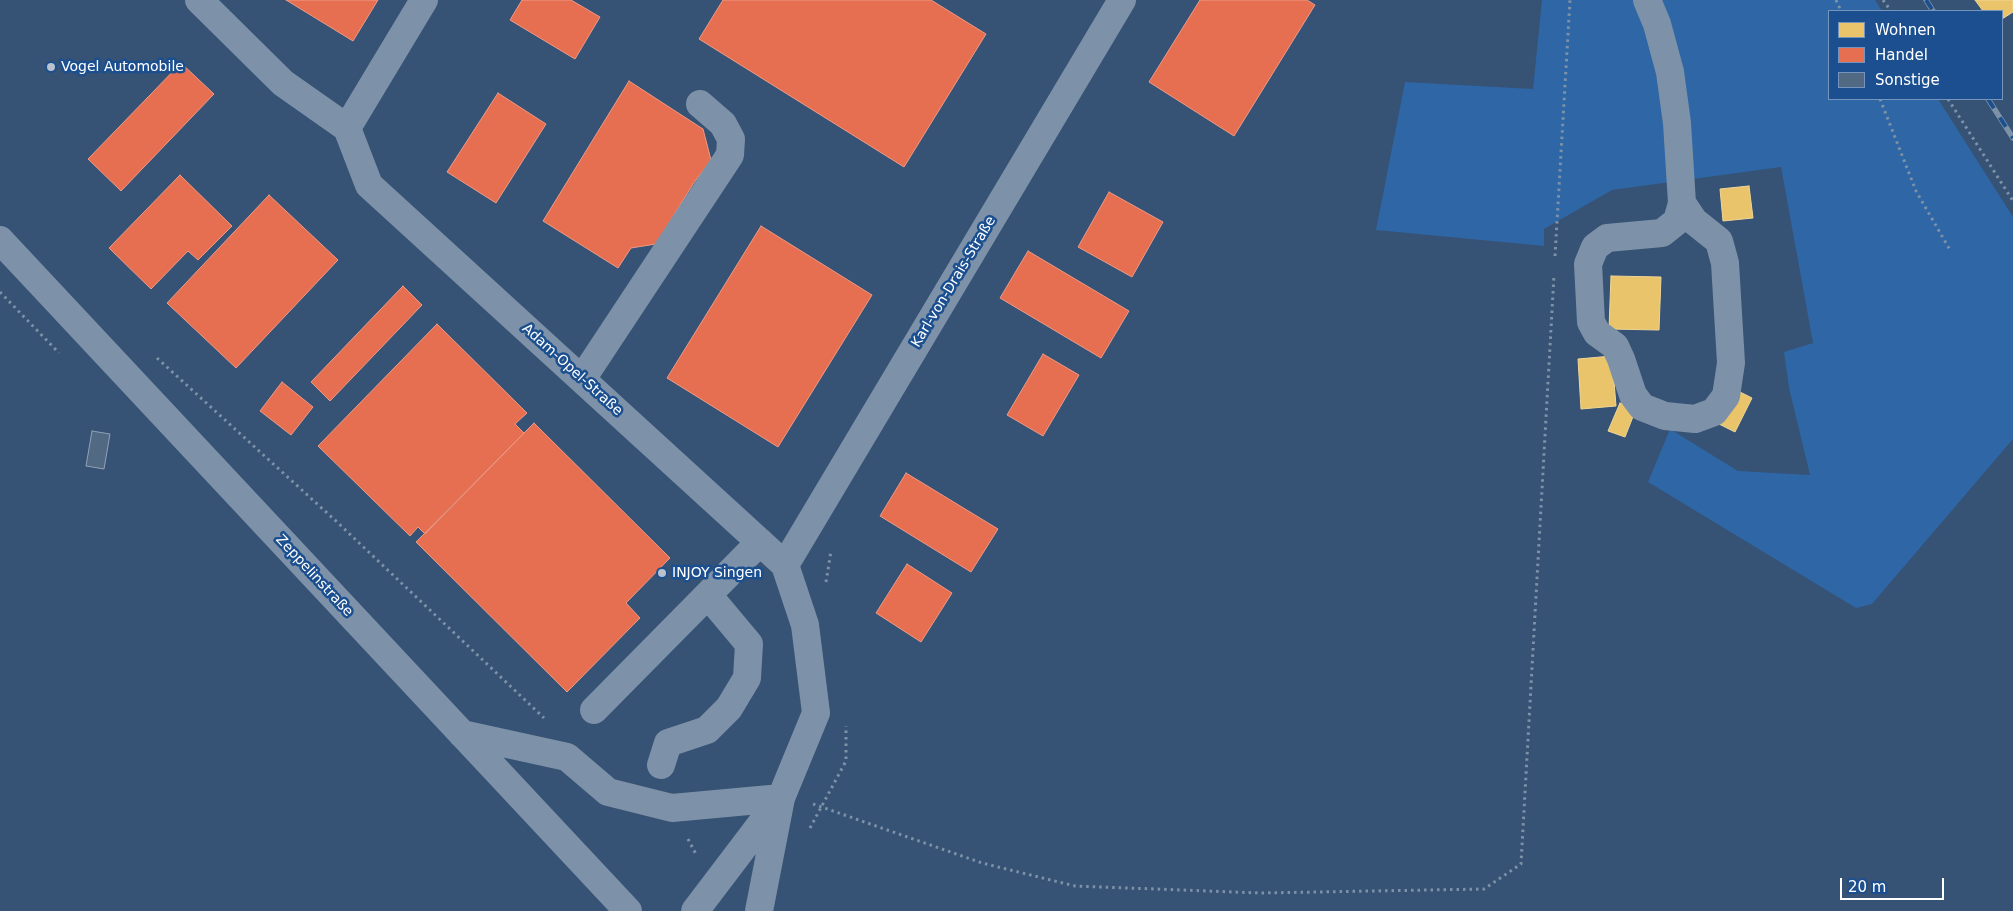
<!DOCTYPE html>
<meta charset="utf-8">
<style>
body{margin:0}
#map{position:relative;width:2013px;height:911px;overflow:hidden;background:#365274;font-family:"DejaVu Sans",sans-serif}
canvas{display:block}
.legend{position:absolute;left:1828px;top:10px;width:175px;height:90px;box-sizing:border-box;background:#1b4f8f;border:1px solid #7695bc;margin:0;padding:6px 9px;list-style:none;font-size:15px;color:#fff}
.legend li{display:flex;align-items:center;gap:10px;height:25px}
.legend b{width:25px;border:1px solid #7695bc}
.scale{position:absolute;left:1840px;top:878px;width:104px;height:22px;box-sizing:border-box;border:2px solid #fff;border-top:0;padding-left:6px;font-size:15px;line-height:18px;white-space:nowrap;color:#fff;-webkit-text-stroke:4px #1b4f8f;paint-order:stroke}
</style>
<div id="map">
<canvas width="2013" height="911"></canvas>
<ul class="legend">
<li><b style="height:14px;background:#e9c46a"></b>Wohnen</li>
<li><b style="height:14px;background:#e76f51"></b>Handel</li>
<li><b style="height:14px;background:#526984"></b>Sonstige</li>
</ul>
<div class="scale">20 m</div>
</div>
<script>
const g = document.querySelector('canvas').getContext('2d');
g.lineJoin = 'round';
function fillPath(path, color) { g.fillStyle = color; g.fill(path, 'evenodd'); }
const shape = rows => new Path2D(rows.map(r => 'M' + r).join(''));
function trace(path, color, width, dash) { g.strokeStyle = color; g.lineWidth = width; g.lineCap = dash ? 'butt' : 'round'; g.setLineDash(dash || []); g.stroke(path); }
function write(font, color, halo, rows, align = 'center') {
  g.font = font + ' "DejaVu Sans",sans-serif'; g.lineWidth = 5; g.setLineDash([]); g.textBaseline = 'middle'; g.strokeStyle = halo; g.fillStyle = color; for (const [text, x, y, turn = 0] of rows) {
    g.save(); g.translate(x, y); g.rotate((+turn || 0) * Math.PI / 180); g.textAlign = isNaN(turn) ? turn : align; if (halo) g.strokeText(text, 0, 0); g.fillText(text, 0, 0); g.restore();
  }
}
fillPath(shape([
 [1542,0,1875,0,1882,11,1829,11,1829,99,1938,99,2013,217,2013,439,1872,604,1856,608,1648,482,1670,429,1738,471,1810,475,1789,388,1784,352,1813,343,1781,167,1612,190,1544,229,1544,246,1376,230,1405,82,1533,89]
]), '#2f66a5');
const homes = shape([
 [1975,0,2013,0,2013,12,2002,19,2002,11,1983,11,1975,0],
 [1749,186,1753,218,1723,221,1720,189,1749,186],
 [1611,276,1661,277,1659,330,1609,329,1611,276],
 [1612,356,1616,406,1581,409,1578,359,1612,356],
 [1734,389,1752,398,1735,432,1717,423,1734,389],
 [1620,403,1636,409,1625,437,1608,431,1620,403]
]);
fillPath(homes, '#e9c46a');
trace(homes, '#f0d697', 1);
const shops = shape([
 [286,0,378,0,353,41,286,0],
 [522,0,571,0,600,17,575,59,510,20,522,0],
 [723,0,931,0,986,34,904,167,699,39,723,0],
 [1200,0,1307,0,1315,5,1234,136,1149,82,1200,0],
 [181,63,214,94,121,191,88,159,181,63],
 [629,81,703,129,711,160,693,184,656,244,631,248,618,268,543,221,629,81],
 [498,93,546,124,496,203,447,172,498,93],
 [180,175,232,226,198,260,188,251,151,289,109,248,180,175],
 [1109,192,1163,222,1132,277,1078,247,1109,192],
 [269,195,338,260,236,368,167,303,269,195],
 [761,226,872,295,778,447,667,378,761,226],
 [1028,251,1129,311,1101,358,1000,298,1028,251],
 [403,286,422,305,330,401,311,382,403,286],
 [437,324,527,413,515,424,524,433,425,534,418,527,410,536,318,446,437,324],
 [1043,354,1079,375,1043,436,1007,415,1043,354],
 [282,382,313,407,291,435,260,411,282,382],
 [534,423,670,558,626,603,640,618,567,692,416,542,534,423],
 [906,473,998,529,971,572,880,516,906,473],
 [907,564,952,593,921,642,876,613,907,564]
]);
fillPath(shops, '#e76f51');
trace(shops, '#ee9a85', 1);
const building = shape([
 [92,431,110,434,104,469,86,466,92,431]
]);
fillPath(building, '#526984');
trace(building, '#92a2b6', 1);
trace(shape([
 [1836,0,1841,11],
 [1883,0,1891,11],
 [1880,99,1916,191,1950,250],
 [1948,99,2013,201],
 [1555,256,1570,0],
 [0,292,59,353],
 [157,358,337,522,544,718],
 [826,582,831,551],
 [813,804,982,863,1075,886,1261,893,1484,889,1521,864,1554,275],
 [810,828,846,761,846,726],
 [688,839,697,856]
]), '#7d92a8', 3, [2.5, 4]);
trace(shape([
 [199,0,283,83,347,128,369,185,785,565,805,625,816,713,781,798,759,911],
 [1647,0,1657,24,1670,72,1677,123,1682,203,1677,221,1662,233,1607,238,1595,247,1588,264,1591,322,1597,333,1615,346,1621,359,1633,395,1642,407,1665,416,1695,419,1714,412,1726,396,1731,363,1725,263,1719,241,1694,221,1682,203],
 [347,128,424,0],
 [0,240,628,911],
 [582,379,730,155,731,139,723,124,700,104],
 [785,565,1122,0],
 [594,710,760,542],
 [462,734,567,757,608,792,672,808,781,798],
 [661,765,668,743,707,730,729,708,747,678,749,644,708,595],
 [695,911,777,803]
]), '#7d92a8', 28);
const rail = shape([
 [1926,0,1933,11],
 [1988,99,2013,138]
]);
trace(rail, '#7e92a7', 5.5);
trace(rail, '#1b4f8f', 4, [11]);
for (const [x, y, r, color] of [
 [51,67,5,"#b9c2ce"],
 [662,573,5,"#b9c2ce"]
]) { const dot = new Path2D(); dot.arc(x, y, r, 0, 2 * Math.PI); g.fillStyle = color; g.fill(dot); trace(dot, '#1b4f8f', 2); }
write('14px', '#fff', '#1b4f8f', [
 ["Vogel Automobile",61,67],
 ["INJOY Singen",672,573]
], 'left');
write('14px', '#fff', '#1b4f8f', [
 ["Karl-von-Drais-Straße",954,282,-59],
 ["Adam-Opel-Straße",572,370,42],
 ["Zeppelinstraße",314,576,47]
]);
</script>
